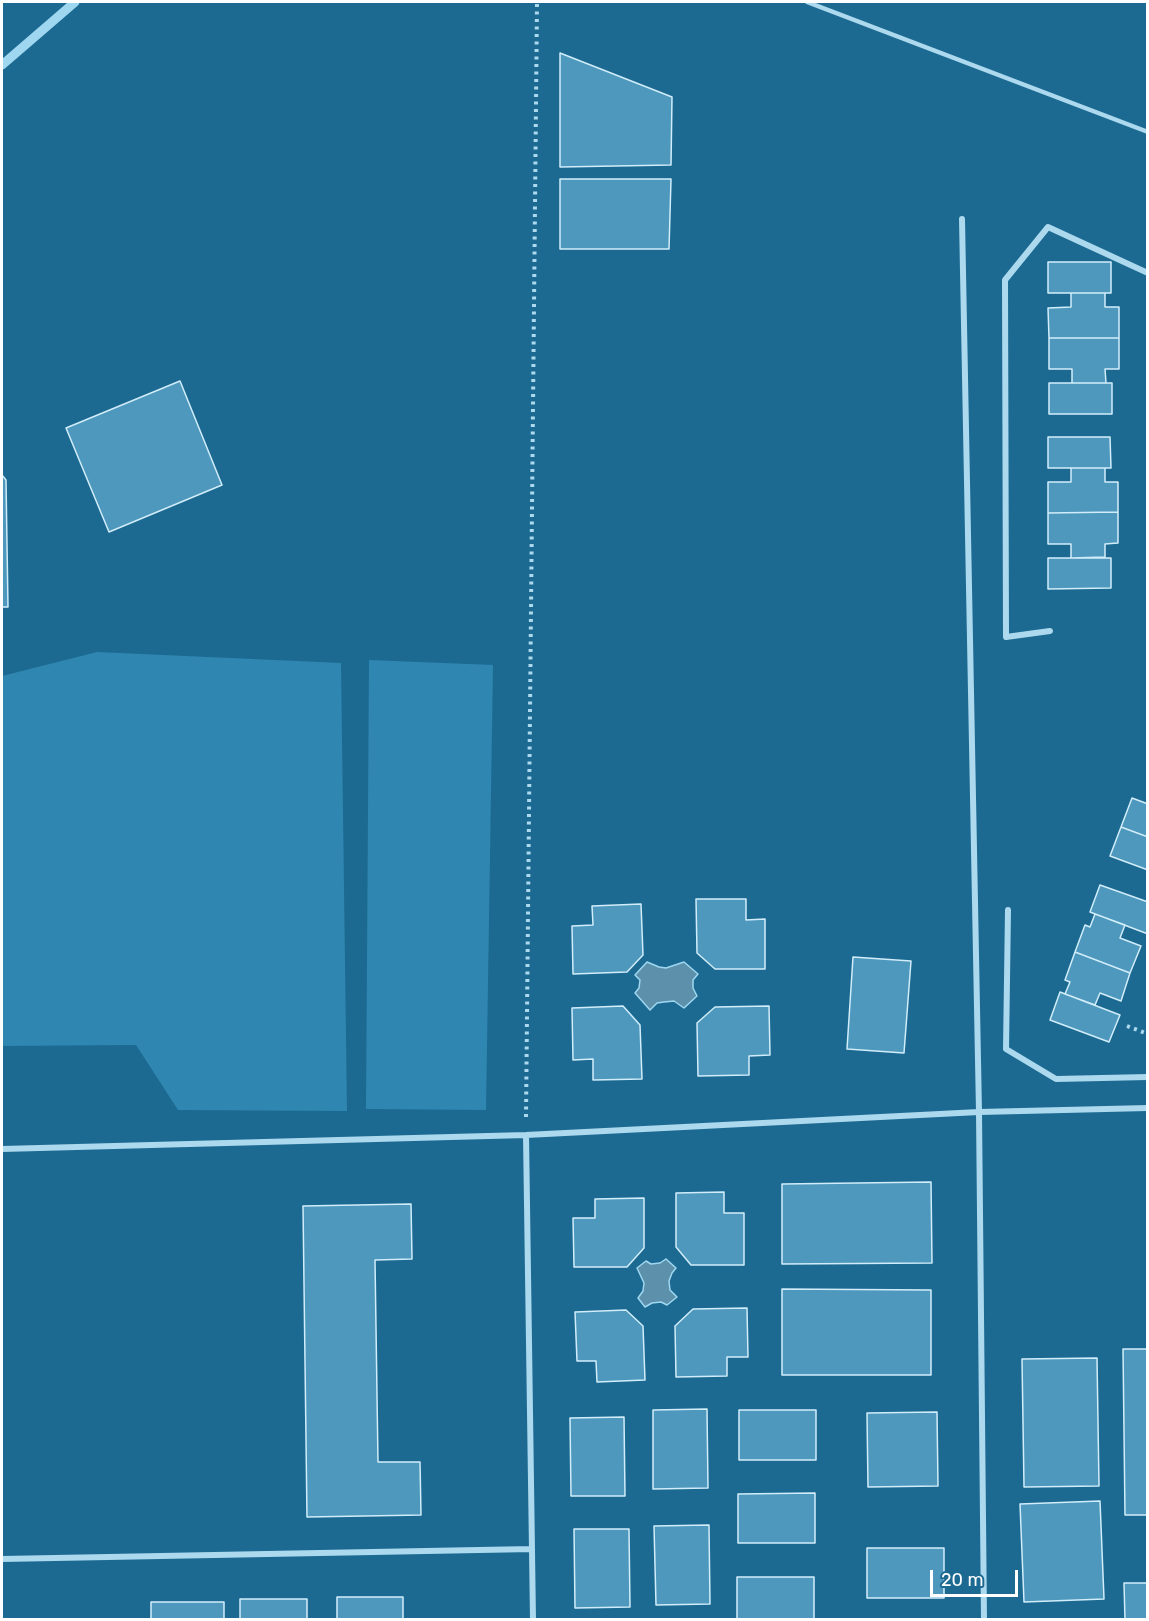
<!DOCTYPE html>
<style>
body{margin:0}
#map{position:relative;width:1149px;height:1621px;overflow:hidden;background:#1c6a92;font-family:Rubik,sans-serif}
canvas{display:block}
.frame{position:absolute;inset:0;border:3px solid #fff;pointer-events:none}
.scale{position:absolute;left:930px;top:1570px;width:88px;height:27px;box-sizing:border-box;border:3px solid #fff;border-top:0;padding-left:8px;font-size:18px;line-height:21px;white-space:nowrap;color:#fff;-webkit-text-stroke:4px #1c6a92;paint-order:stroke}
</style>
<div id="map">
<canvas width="1149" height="1621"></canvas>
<div class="frame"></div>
<div class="scale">20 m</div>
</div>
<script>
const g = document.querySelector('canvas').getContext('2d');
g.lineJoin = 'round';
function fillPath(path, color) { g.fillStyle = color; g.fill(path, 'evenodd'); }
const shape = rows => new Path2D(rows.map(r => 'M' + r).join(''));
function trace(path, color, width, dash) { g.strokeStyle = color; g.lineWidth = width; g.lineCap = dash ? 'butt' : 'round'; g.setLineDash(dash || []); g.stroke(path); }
fillPath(shape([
 [97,652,341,663,347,1111,178,1110,136,1045,2,1046,2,676],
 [369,660,493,665,486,1110,366,1109]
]), '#2f86b0');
const water = shape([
 [647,962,659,967,666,968,684,962,698,974,693,980,693,988,697,996,684,1008,674,1001,664,1002,657,1003,650,1010,635,993,639,988,640,980,635,975,647,962],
 [666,1259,676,1268,672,1273,669,1281,670,1290,677,1297,667,1305,661,1302,652,1303,645,1307,638,1298,643,1291,644,1283,637,1268,646,1261,651,1264,660,1263,666,1259]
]);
fillPath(water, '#5c90ab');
trace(water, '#9fd7f0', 1.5);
trace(shape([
 [2,65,75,2]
]), '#9fd7f0', 9);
const building = shape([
 [560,53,672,97,671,165,560,167,560,53],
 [560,179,671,179,669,249,560,249,560,179],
 [1048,262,1111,262,1111,293,1048,293,1048,262],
 [1071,293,1105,293,1105,307,1119,307,1119,338,1049,338,1048,308,1071,307,1071,293],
 [1049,338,1119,338,1119,369,1105,369,1106,383,1072,383,1072,369,1049,369,1049,338],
 [180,381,222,485,109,532,66,428,180,381],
 [1049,383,1112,383,1112,414,1049,414,1049,383],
 [1048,437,1110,437,1111,468,1048,468,1048,437],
 [1071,468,1105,468,1105,482,1118,482,1118,512,1048,513,1048,482,1071,482,1071,468],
 [2,475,6,480,8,607,2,607,2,475],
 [1118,512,1118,543,1105,544,1105,557,1071,558,1071,544,1048,544,1048,513,1118,512],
 [1048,558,1111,558,1111,588,1048,589,1048,558],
 [1132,798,1148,804,1148,837,1121,827,1132,798],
 [1121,827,1148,837,1148,870,1110,856,1121,827],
 [1100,885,1148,902,1148,934,1090,912,1100,885],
 [696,899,746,899,746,920,765,919,765,969,715,969,697,953,696,899],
 [641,904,643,955,627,972,573,974,572,926,593,925,592,906,641,904],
 [1095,914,1125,925,1120,938,1141,946,1130,973,1075,952,1085,925,1090,927,1095,914],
 [1075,952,1130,973,1121,1001,1100,993,1095,1005,1065,994,1070,982,1065,980,1075,952],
 [853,957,911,961,904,1053,847,1049,853,957],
 [1060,992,1120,1015,1109,1042,1050,1020,1060,992],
 [623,1006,640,1025,642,1079,593,1080,593,1059,573,1060,572,1008,623,1006],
 [769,1006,770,1055,749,1056,749,1075,698,1076,697,1023,715,1007,769,1006],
 [931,1182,932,1263,782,1264,782,1184,931,1182],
 [724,1192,724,1213,744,1213,744,1265,691,1265,676,1247,676,1193,724,1192],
 [644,1198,644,1248,627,1267,574,1267,573,1218,595,1218,595,1199,644,1198],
 [411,1204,412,1259,375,1260,378,1462,420,1462,421,1515,307,1517,303,1206,411,1204],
 [782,1289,931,1290,931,1375,782,1375,782,1289],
 [747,1308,748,1357,727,1357,727,1376,676,1377,675,1326,693,1309,747,1308],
 [626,1310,643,1326,645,1380,597,1382,596,1361,577,1361,575,1312,626,1310],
 [1123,1349,1148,1349,1148,1515,1125,1515,1123,1349],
 [1097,1358,1099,1486,1024,1487,1022,1359,1097,1358],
 [707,1409,708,1488,653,1489,653,1410,707,1409],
 [739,1410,816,1410,816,1460,739,1460,739,1410],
 [937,1412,938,1486,868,1487,867,1413,937,1412],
 [624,1417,625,1496,571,1496,570,1418,624,1417],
 [815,1493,815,1543,738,1543,738,1494,815,1493],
 [1100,1501,1104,1599,1024,1602,1020,1504,1100,1501],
 [709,1525,710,1604,656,1605,654,1526,709,1525],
 [574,1529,629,1529,630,1607,575,1608,574,1529],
 [867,1548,944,1548,944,1598,867,1598,867,1548],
 [737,1577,814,1577,814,1620,737,1620,737,1577],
 [1124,1583,1148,1583,1148,1620,1125,1620,1124,1583],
 [337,1597,403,1597,403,1620,337,1620,337,1597],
 [240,1599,307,1599,307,1620,240,1620,240,1599],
 [151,1602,224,1602,224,1620,151,1620,151,1602]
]);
fillPath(building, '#4d98bc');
trace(building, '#d2edfa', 1.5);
trace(shape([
 [1127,1026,1148,1034],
 [526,1117,537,2]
]), '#acd9ee', 4, [3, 4.5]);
trace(shape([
 [807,2,1148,132]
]), '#acd9ee', 4.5);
trace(shape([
 [962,219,979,1112,984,1620],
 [1050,631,1006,637,1005,280,1048,227,1148,273],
 [1008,910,1006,1049,1056,1079,1148,1077],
 [526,1135,533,1620],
 [2,1149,526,1135,979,1112,1148,1108],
 [2,1559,532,1549]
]), '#acd9ee', 6);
</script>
